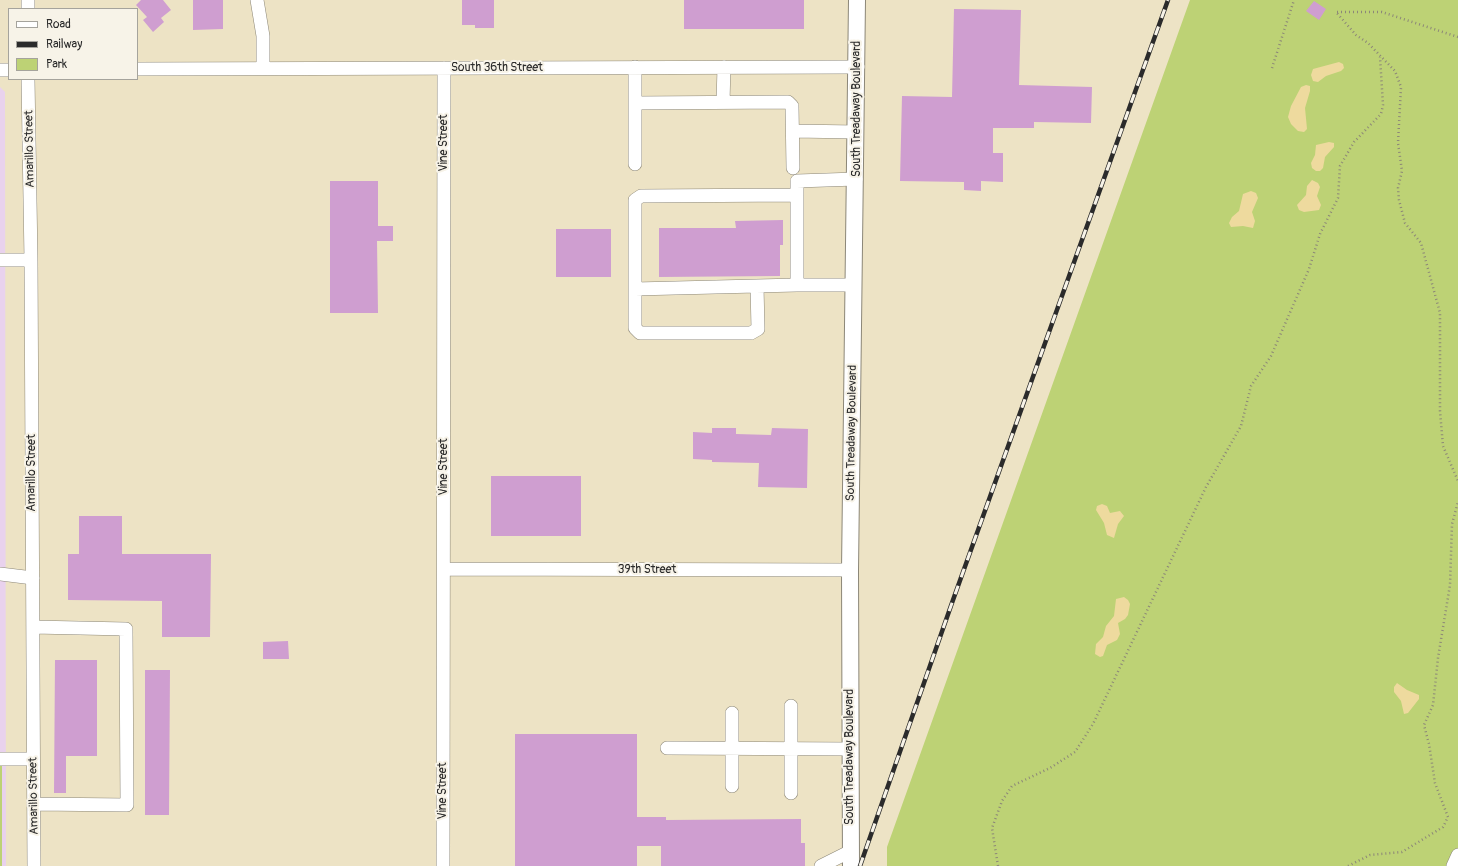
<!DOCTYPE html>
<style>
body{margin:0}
#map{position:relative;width:1458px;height:866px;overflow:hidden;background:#ede3c5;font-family:Pangolin,sans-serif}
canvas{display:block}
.legend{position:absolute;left:8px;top:8px;width:130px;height:72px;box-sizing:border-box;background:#f7f3e8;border:1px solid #a5a39c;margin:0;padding:5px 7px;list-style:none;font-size:12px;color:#2b2b2b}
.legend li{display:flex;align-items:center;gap:8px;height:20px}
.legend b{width:20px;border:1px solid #a5a39c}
</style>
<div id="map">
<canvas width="1458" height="866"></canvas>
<ul class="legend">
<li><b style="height:5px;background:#fff"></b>Road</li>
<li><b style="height:5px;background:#2b2b2b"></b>Railway</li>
<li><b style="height:11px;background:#bdd275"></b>Park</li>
</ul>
</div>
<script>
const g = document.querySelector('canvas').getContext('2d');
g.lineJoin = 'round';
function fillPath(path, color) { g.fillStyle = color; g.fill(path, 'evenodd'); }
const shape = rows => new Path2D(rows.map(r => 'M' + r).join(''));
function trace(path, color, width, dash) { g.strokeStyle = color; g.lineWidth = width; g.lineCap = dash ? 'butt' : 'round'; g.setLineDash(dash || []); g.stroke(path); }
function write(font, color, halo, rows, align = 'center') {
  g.font = font + ' Pangolin,sans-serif'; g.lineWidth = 4; g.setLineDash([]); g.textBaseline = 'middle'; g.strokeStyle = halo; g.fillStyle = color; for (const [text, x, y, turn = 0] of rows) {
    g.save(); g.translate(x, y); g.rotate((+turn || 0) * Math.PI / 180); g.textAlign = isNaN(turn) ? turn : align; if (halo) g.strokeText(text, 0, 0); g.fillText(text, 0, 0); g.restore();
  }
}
fillPath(shape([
 [0,87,5,92,6,866,0,866]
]), '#e9d2ed');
fillPath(shape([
 [1190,0,1458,0,1458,866,887,866,887,847],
 [0,765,2,765,2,866,0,866]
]), '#bdd275');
fillPath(shape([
 [1339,62,1343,64,1344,68,1341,71,1326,76,1318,82,1313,81,1311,75,1313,69],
 [1306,85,1310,86,1310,91,1305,108,1307,129,1304,132,1298,131,1291,124,1288,117,1291,106,1301,87],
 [1329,142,1334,143,1334,147,1325,157,1323,168,1320,171,1316,171,1312,168,1311,163,1315,155,1316,145],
 [1312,180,1318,183,1320,187,1317,196,1321,205,1319,210,1304,212,1299,210,1297,205,1306,195,1307,186],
 [1251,191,1256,193,1258,198,1252,212,1255,221,1253,228,1243,226,1231,227,1229,223,1232,217,1239,211,1243,194],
 [1102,504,1107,506,1110,513,1120,511,1124,516,1118,524,1114,538,1107,535,1104,523,1096,510,1097,506],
 [1124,597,1128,600,1130,604,1128,615,1125,619,1118,623,1120,634,1117,640,1107,645,1103,656,1100,657,1095,654,1096,644,1103,637,1106,626,1114,616,1116,599],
 [1397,683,1407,690,1419,695,1419,699,1408,713,1404,714,1401,701,1394,692,1394,687]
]), '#eeda9e');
fillPath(shape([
 [141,0,163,0,171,10,161,18,164,22,153,32,143,20,147,17,136,5],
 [193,0,223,0,223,29,193,30],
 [462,0,494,0,494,28,475,28,475,25,462,25],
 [684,0,804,0,804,29,684,29],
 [1314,1,1326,9,1319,20,1306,11],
 [954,9,1021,10,1019,85,1092,87,1091,123,1034,122,1034,128,993,128,993,153,1003,153,1003,182,981,181,981,191,964,190,964,182,900,181,902,96,952,97],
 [330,181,378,181,378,226,393,226,393,241,377,241,378,313,330,313],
 [783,220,783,245,780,245,780,276,659,277,659,228,736,228,735,221],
 [556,229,611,229,611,277,556,277],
 [712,428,736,428,736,434,771,435,772,428,808,429,807,488,758,487,759,463,712,462,712,460,693,459,693,432,712,433],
 [491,476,581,476,581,536,491,536],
 [79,516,122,516,122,554,211,554,210,637,162,637,162,601,68,600,68,554,79,554],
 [288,641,289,659,263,659,263,642],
 [55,660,97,660,97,756,66,756,66,793,54,793],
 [145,670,170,670,169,815,145,815],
 [515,734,637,734,637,817,666,817,666,820,801,819,801,843,805,843,805,866,661,866,661,846,637,846,637,866,515,866]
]), '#cf9ed0');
const minor = shape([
 [28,0,28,9],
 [257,0,263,36,263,67],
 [635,67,635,164],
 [137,69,858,67],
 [0,70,9,70],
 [28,79,31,260,34,866],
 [723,102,724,67],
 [635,103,788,102,792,106,793,168],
 [793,131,856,132],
 [797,195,641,196,635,200,635,289,797,285],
 [0,260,31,260],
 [854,285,797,285,797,181,856,179],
 [635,289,635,328,640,333,751,333,758,329,757,286],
 [444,569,850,570],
 [0,574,33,578],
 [33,627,126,629,127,805,35,804],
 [791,706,791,793],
 [732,713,732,786],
 [667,748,851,749],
 [0,759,33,759],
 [443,866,444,68],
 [821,866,851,851],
 [1453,866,1458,855]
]);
const major = shape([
 [851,866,850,570,857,0]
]);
trace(minor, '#8c8778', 14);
trace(major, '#8c8778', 18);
trace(shape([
 [1458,37,1382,12,1336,12,1356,35,1368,43,1395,71,1401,87,1398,143,1402,171,1398,188,1399,200,1405,223,1421,243,1440,313,1440,411,1443,446,1458,481],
 [1272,68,1294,0],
 [998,866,992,828,1002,801,1012,786,1050,768,1075,752,1093,724,1206,487,1241,426,1251,386,1271,356,1309,269,1320,234,1338,198,1340,166,1354,142,1381,114,1383,105,1380,57],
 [1348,866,1370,855,1402,852,1443,827,1448,817,1435,783,1429,744,1424,725,1433,705,1438,658,1450,585,1452,524,1458,502]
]), '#8c8778', 2.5, [1, 3]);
trace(minor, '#fff', 13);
trace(major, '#fff', 16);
const rail = shape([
 [860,866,953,600,1168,0]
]);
trace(rail, '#2b2b2b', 4.5);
trace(rail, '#f7f3e8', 3, [9]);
write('12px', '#2b2b2b', '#f7f3e8', [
 ["South 36th Street",497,68],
 ["South Treadaway Boulevard",857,109,-90],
 ["Vine Street",444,143,-90],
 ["Amarillo Street",30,149,-91],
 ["South Treadaway Boulevard",852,433,-89],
 ["Vine Street",444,467,-90],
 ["Amarillo Street",32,473,-90],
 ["39th Street",647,570],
 ["South Treadaway Boulevard",850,757,-90],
 ["Vine Street",443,791,-90],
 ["Amarillo Street",34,796,-91]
]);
</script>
